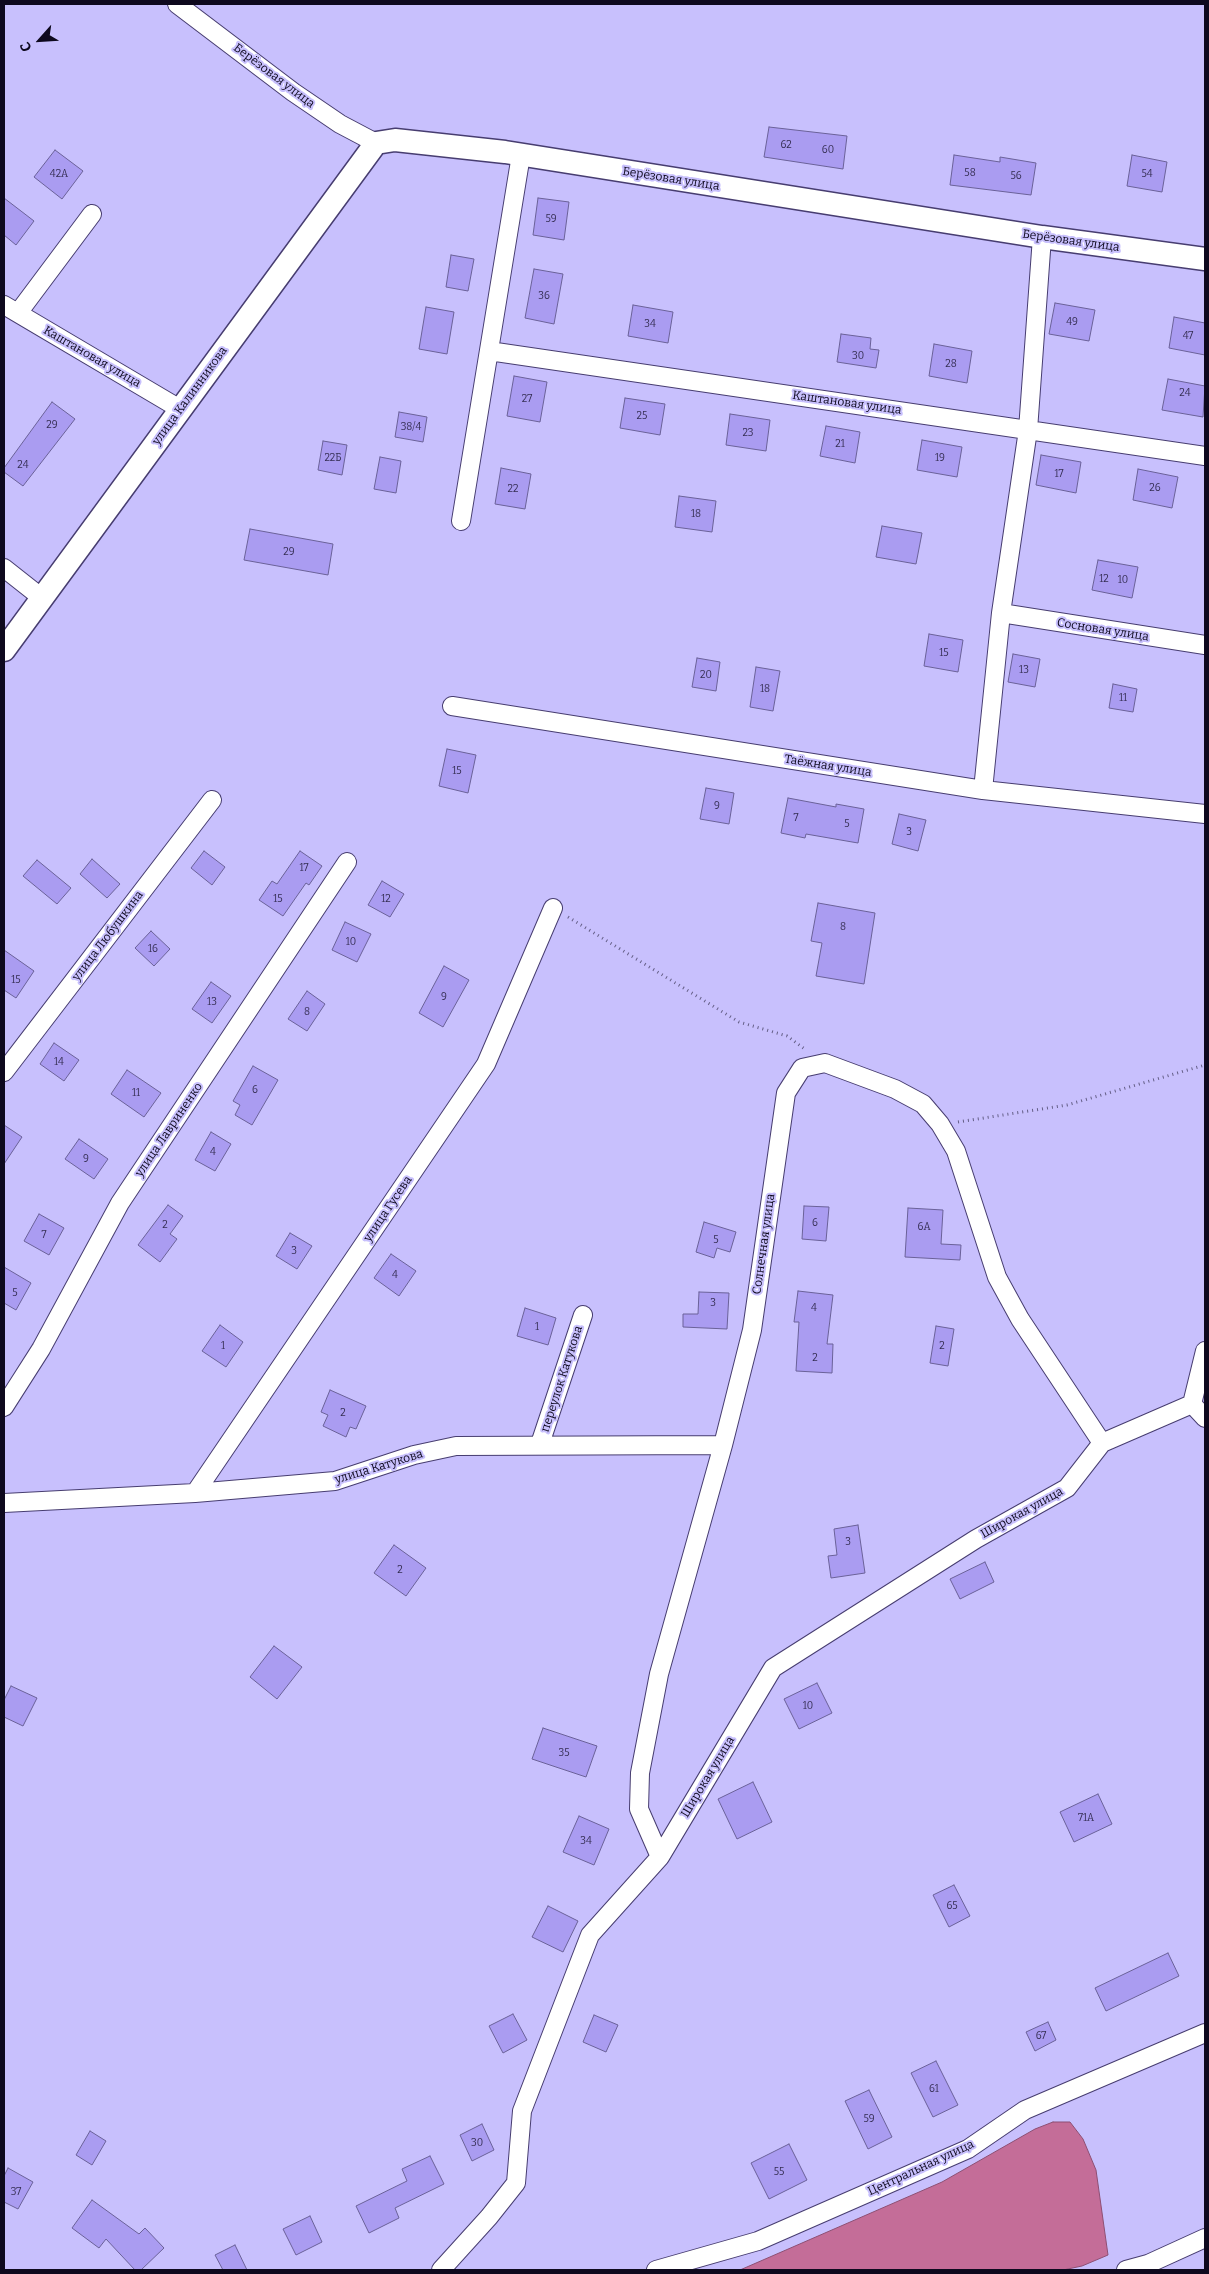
<!DOCTYPE html>
<meta charset="utf-8">
<style>
body{margin:0}
#map{position:relative;width:1209px;height:2274px;overflow:hidden;background:#c8c0fd;font-family:Bitter,serif}
canvas{display:block}
.frame{position:absolute;inset:0;border:5px solid #0e091e;pointer-events:none}
.north{position:absolute;left:15px;top:15px;width:50px;height:50px;-webkit-text-stroke:4px #c8c0fd;paint-order:stroke;rotate:244deg;font-size:14px;font-weight:700;line-height:20px;text-align:center;color:#0e091e}
.north::after{content:'';display:block;margin:auto;width:18px;height:22px;background:#0e091e;clip-path:polygon(50% 0,100% 100%,50% 72%,0 100%)}
</style>
<div id="map">
<canvas width="1209" height="2274"></canvas>
<div class="frame"></div>
<div class="north">С</div>
</div>
<script>
const g = document.querySelector('canvas').getContext('2d');
g.lineJoin = 'round';
function fillPath(path, color) { g.fillStyle = color; g.fill(path, 'evenodd'); }
const shape = rows => new Path2D(rows.map(r => 'M' + r).join(''));
function trace(path, color, width, dash) { g.strokeStyle = color; g.lineWidth = width; g.lineCap = dash ? 'butt' : 'round'; g.setLineDash(dash || []); g.stroke(path); }
function write(font, color, halo, rows, align = 'center') {
  g.font = font + ' Bitter,serif'; g.lineWidth = 4; g.setLineDash([]); g.textBaseline = 'middle'; g.strokeStyle = halo; g.fillStyle = color; for (const [text, x, y, turn = 0] of rows) {
    g.save(); g.translate(x, y); g.rotate((+turn || 0) * Math.PI / 180); g.textAlign = isNaN(turn) ? turn : align; if (halo) g.strokeText(text, 0, 0); g.fillText(text, 0, 0); g.restore();
  }
}
const water = shape([
 [1053,2122,1070,2122,1083,2139,1096,2170,1108,2255,1082,2266,1063,2270,740,2270,942,2182,1035,2129,1053,2122]
]);
fillPath(water, '#c46d98');
trace(water, '#8d4f73', 1);
const building = shape([
 [769,127,847,136,843,169,764,157,769,127],
 [55,150,83,171,62,199,34,177,55,150],
 [954,155,1000,162,1000,157,1036,163,1031,195,950,185,954,155],
 [1132,155,1167,162,1162,192,1127,186,1132,155],
 [4,198,34,221,16,245,4,235,4,198],
 [538,198,569,202,564,240,533,235,538,198],
 [451,255,474,259,468,291,446,287,451,255],
 [534,269,563,274,554,324,525,318,534,269],
 [1055,303,1095,310,1089,341,1049,334,1055,303],
 [633,305,673,312,668,343,628,336,633,305],
 [426,307,454,312,447,354,419,349,426,307],
 [1174,317,1205,323,1205,355,1169,348,1174,317],
 [841,334,871,338,870,349,879,350,876,368,837,362,841,334],
 [934,344,972,351,967,383,929,376,934,344],
 [514,376,547,382,540,422,507,416,514,376],
 [1168,379,1205,386,1203,417,1162,410,1168,379],
 [625,398,665,404,660,435,620,428,625,398],
 [52,402,75,419,23,486,4,472,4,468,52,402],
 [399,412,427,417,423,442,395,437,399,412],
 [730,414,770,420,766,451,726,445,730,414],
 [826,426,860,432,855,463,820,456,826,426],
 [922,440,962,447,957,477,917,470,922,440],
 [323,441,347,445,342,475,318,470,323,441],
 [1041,455,1081,462,1076,493,1036,485,1041,455],
 [380,457,401,461,396,493,374,489,380,457],
 [501,468,531,474,525,509,495,504,501,468],
 [1138,469,1178,477,1172,508,1133,500,1138,469],
 [679,496,716,501,712,532,675,527,679,496],
 [882,526,922,533,916,564,876,557,882,526],
 [250,529,333,544,328,575,244,560,250,529],
 [1098,560,1138,567,1132,598,1092,590,1098,560],
 [929,634,963,640,958,672,924,666,929,634],
 [1013,654,1040,659,1035,687,1008,682,1013,654],
 [697,658,720,662,716,691,692,687,697,658],
 [756,667,780,671,773,711,750,707,756,667],
 [1113,684,1137,689,1133,712,1109,708,1113,684],
 [447,749,476,755,468,793,439,786,447,749],
 [706,788,734,793,729,824,700,819,706,788],
 [788,798,836,807,836,804,864,809,858,843,806,834,805,838,781,833,788,798],
 [899,814,926,820,918,851,892,844,899,814],
 [204,851,225,867,212,885,191,868,204,851],
 [300,851,322,866,309,885,306,883,283,916,259,900,272,881,277,884,300,851],
 [92,859,120,884,107,898,80,874,92,859],
 [37,860,71,888,57,904,23,876,37,860],
 [382,881,404,894,390,917,368,905,382,881],
 [818,903,875,913,864,984,816,976,822,943,811,941,818,903],
 [345,922,371,934,357,962,332,950,345,922],
 [151,931,170,949,154,966,135,948,151,931],
 [4,950,34,971,16,998,4,990,4,950],
 [444,966,469,980,443,1027,419,1013,444,966],
 [211,982,231,996,212,1023,192,1009,211,982],
 [307,991,325,1004,307,1031,288,1019,307,991],
 [54,1043,79,1060,64,1081,40,1064,54,1043],
 [253,1066,278,1080,252,1125,235,1115,240,1105,233,1101,253,1066],
 [127,1070,161,1093,144,1117,111,1094,127,1070],
 [4,1125,22,1137,4,1164,4,1125],
 [211,1132,231,1144,215,1171,195,1160,211,1132],
 [79,1139,108,1159,94,1179,65,1159,79,1139],
 [168,1205,183,1216,170,1234,177,1239,160,1262,138,1245,168,1205],
 [804,1206,829,1207,826,1241,802,1239,804,1206],
 [908,1208,943,1210,941,1244,961,1245,960,1260,905,1257,908,1208],
 [39,1214,64,1228,49,1255,24,1241,39,1214],
 [704,1222,736,1232,730,1252,717,1248,714,1258,696,1252,704,1222],
 [290,1233,312,1246,297,1269,276,1256,290,1233],
 [391,1254,416,1271,399,1296,374,1278,391,1254],
 [4,1267,31,1283,16,1310,4,1303,4,1267],
 [798,1291,833,1295,827,1344,833,1344,832,1373,796,1371,799,1322,794,1322,798,1291],
 [699,1292,729,1293,727,1329,683,1327,683,1314,698,1314,699,1292],
 [525,1308,556,1318,548,1345,517,1336,525,1308],
 [220,1325,243,1342,226,1367,202,1351,220,1325],
 [936,1326,954,1329,948,1366,930,1363,936,1326],
 [330,1390,366,1406,356,1429,350,1427,346,1437,323,1426,328,1415,321,1412,330,1390],
 [858,1525,865,1573,831,1578,828,1556,837,1555,834,1529,858,1525],
 [394,1545,426,1568,406,1596,374,1573,394,1545],
 [985,1562,994,1582,960,1599,950,1579,985,1562],
 [274,1646,302,1667,277,1699,250,1677,274,1646],
 [817,1683,832,1713,799,1729,784,1699,817,1683],
 [11,1686,37,1698,23,1726,4,1717,4,1700,11,1686],
 [543,1728,597,1746,586,1777,532,1759,543,1728],
 [753,1782,772,1822,737,1839,718,1799,753,1782],
 [1098,1794,1112,1824,1074,1842,1060,1812,1098,1794],
 [579,1816,609,1829,594,1865,563,1852,579,1816],
 [954,1885,970,1916,949,1927,933,1895,954,1885],
 [548,1906,578,1921,563,1952,532,1937,548,1906],
 [1168,1953,1179,1976,1106,2011,1095,1988,1168,1953],
 [513,2014,527,2040,503,2053,489,2026,513,2014],
 [594,2015,618,2025,606,2052,583,2042,594,2015],
 [1048,2022,1056,2040,1035,2051,1026,2032,1048,2022],
 [936,2061,958,2105,933,2117,911,2073,936,2061],
 [869,2090,892,2137,868,2149,845,2101,869,2090],
 [482,2124,494,2150,472,2161,460,2135,482,2124],
 [90,2131,106,2141,92,2165,76,2155,90,2131],
 [789,2144,807,2180,769,2199,751,2163,789,2144],
 [430,2156,444,2184,395,2208,399,2218,369,2233,356,2206,407,2181,402,2169,430,2156],
 [8,2168,33,2182,18,2209,4,2202,4,2176,8,2168],
 [92,2200,139,2234,145,2228,164,2248,141,2270,135,2270,106,2239,99,2248,72,2228,92,2200],
 [310,2216,322,2242,296,2255,283,2229,310,2216],
 [235,2245,247,2270,223,2270,215,2255,235,2245]
]);
fillPath(building, '#aa9cf1');
trace(building, '#6a6198', 1);
const minor = shape([
 [177,4,293,92,340,124,376,143],
 [4,305,180,409],
 [18,313,92,214],
 [489,351,1205,456],
 [461,521,521,155],
 [4,568,42,598],
 [1001,613,1205,645],
 [452,706,983,790,1205,814],
 [983,790,1001,613,1028,430,1042,237],
 [4,1072,212,800],
 [1192,1404,1205,1351],
 [1192,1404,1205,1418],
 [4,1407,41,1349,120,1203,347,862],
 [540,1444,583,1315],
 [195,1493,486,1064,553,908],
 [4,1503,195,1493,335,1481,414,1455,456,1446,723,1445],
 [660,1857,773,1668,976,1539,1067,1488,1102,1443,1192,1404],
 [441,2270,489,2217,516,2183,522,2111,590,1935,660,1857,639,1809,640,1773,659,1674,723,1445,752,1330,786,1093,802,1068,825,1063,895,1089,923,1104,940,1124,956,1151,997,1277,1020,1319,1102,1443],
 [656,2270,758,2241,968,2149,1025,2110,1205,2033],
 [1126,2270,1148,2264,1205,2238]
]);
const major = shape([
 [4,650,376,143,395,140,505,152,1042,237,1205,259]
]);
trace(minor, '#473d70', 20);
trace(major, '#473d70', 25);
trace(shape([
 [568,917,739,1022,787,1036,806,1050],
 [958,1122,1067,1105,1205,1065]
]), '#655f87', 3, [1, 4]);
trace(minor, '#fff', 18);
trace(major, '#fff', 22);
write('10px', '#352e53', null, [
 ["62",786,145],
 ["60",828,150],
 ["58",970,173],
 ["42А",59,174],
 ["54",1147,174],
 ["56",1016,176],
 ["59",551,219],
 ["36",544,296],
 ["49",1072,322],
 ["34",650,324],
 ["47",1188,336],
 ["30",858,356],
 ["28",951,364],
 ["24",1185,393],
 ["27",527,399],
 ["25",642,416],
 ["29",52,425],
 ["38/4",411,427],
 ["23",748,433],
 ["21",840,444],
 ["22Б",333,458],
 ["19",940,458],
 ["24",23,465],
 ["17",1059,474],
 ["26",1155,488],
 ["22",513,489],
 ["18",696,514],
 ["29",289,552],
 ["12",1104,579],
 ["10",1123,580],
 ["15",944,653],
 ["13",1024,670],
 ["20",706,675],
 ["18",765,689],
 ["11",1123,698],
 ["15",457,771],
 ["9",717,806],
 ["7",796,818],
 ["5",847,824],
 ["3",909,832],
 ["17",304,868],
 ["15",278,899],
 ["12",386,899],
 ["8",843,927],
 ["10",351,942],
 ["16",153,949],
 ["15",16,980],
 ["9",444,997],
 ["13",212,1002],
 ["8",307,1012],
 ["14",59,1062],
 ["6",255,1090],
 ["11",136,1093],
 ["4",213,1152],
 ["9",86,1159],
 ["6",815,1223],
 ["2",165,1225],
 ["6А",924,1227],
 ["7",44,1235],
 ["5",716,1240],
 ["3",294,1251],
 ["4",395,1275],
 ["5",15,1293],
 ["3",713,1303],
 ["4",814,1308],
 ["1",537,1327],
 ["1",223,1346],
 ["2",942,1346],
 ["2",815,1358],
 ["2",343,1413],
 ["3",848,1542],
 ["2",400,1570],
 ["10",808,1706],
 ["35",564,1753],
 ["71А",1086,1818],
 ["34",586,1841],
 ["65",952,1906],
 ["67",1041,2036],
 ["61",934,2089],
 ["59",869,2119],
 ["30",477,2143],
 ["55",779,2172],
 ["37",16,2192]
]);
write('12px', '#0e091e', '#c8c0fd', [
 ["Берёзовая улица",274,76,37],
 ["Берёзовая улица",671,179,9],
 ["Берёзовая улица",1071,241,8],
 ["Каштановая улица",92,357,30],
 ["улица Калинникова",190,396,-54],
 ["Каштановая улица",847,403,8],
 ["Сосновая улица",1103,630,9],
 ["Таёжная улица",828,766,9],
 ["улица Любушкина",108,936,-53],
 ["улица Лавриненко",169,1130,-56],
 ["улица Гусева",388,1209,-56],
 ["Солнечная улица",764,1244,-82],
 ["переулок Катукова",562,1379,-72],
 ["улица Катукова",379,1467,-17],
 ["Широкая улица",1022,1513,-29],
 ["Широкая улица",708,1777,-59],
 ["Центральная улица",921,2168,-25]
]);
</script>
